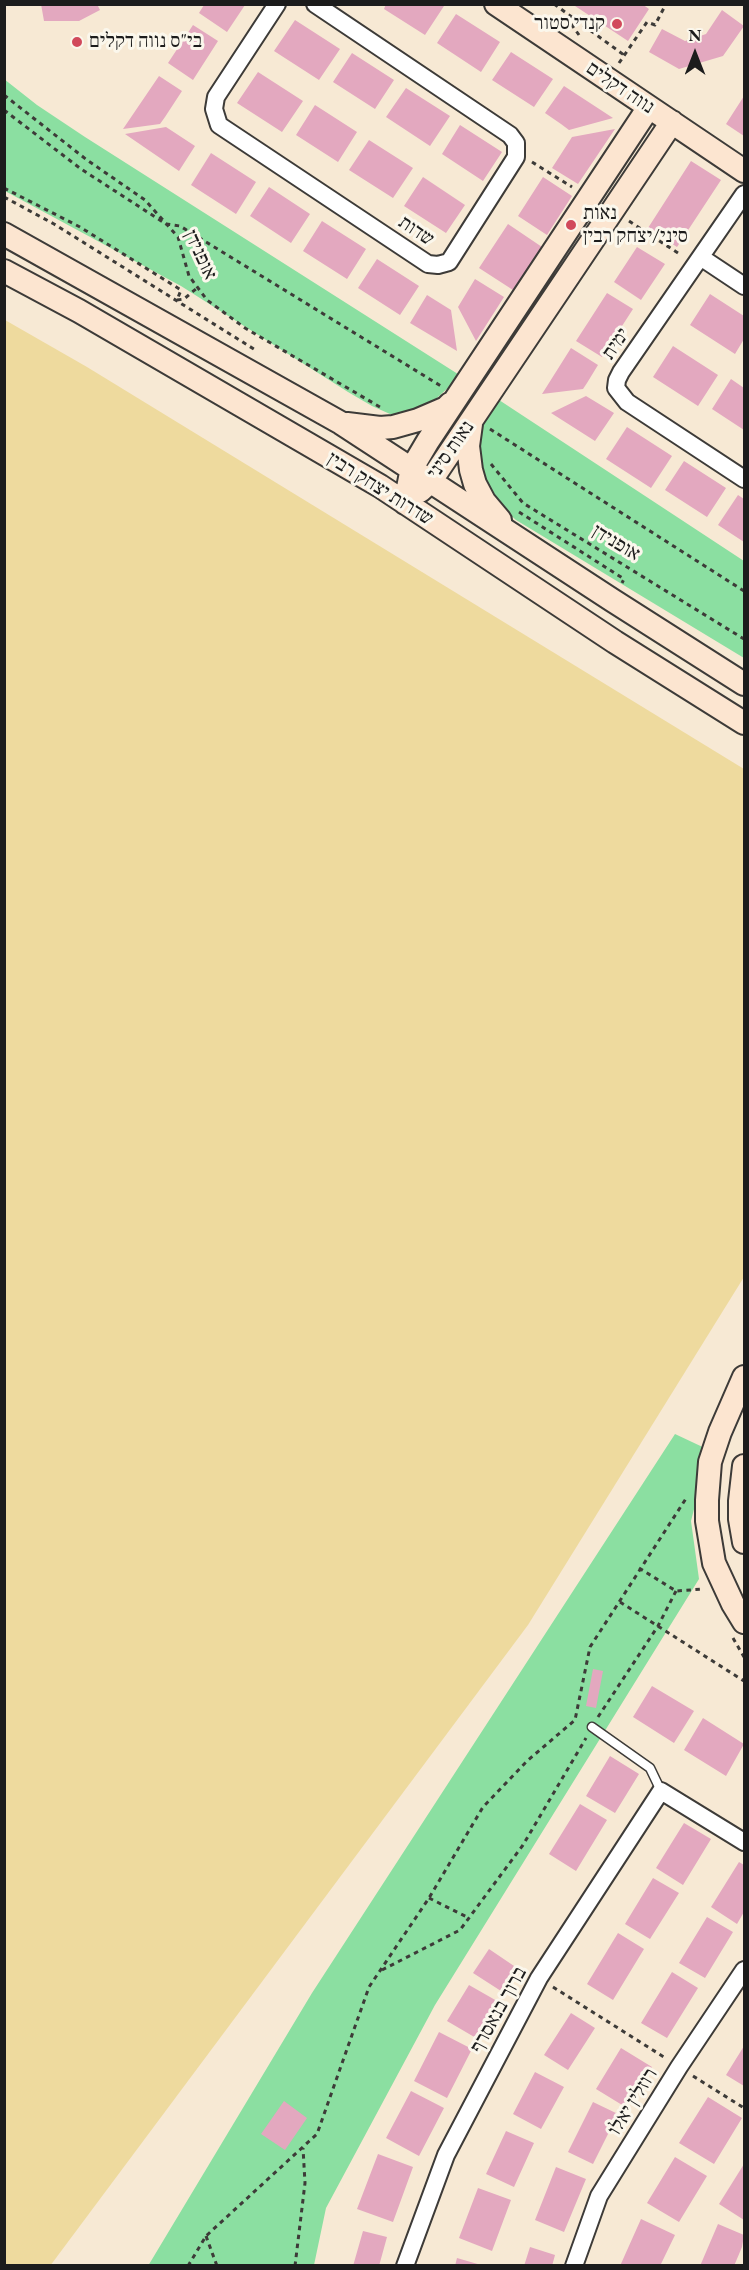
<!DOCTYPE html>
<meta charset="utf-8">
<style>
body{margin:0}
#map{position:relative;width:749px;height:2270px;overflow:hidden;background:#f7e9d4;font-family:"EB Garamond",serif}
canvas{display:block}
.frame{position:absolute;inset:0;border:6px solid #1c1c1c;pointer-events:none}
.north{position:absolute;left:665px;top:24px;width:60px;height:60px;-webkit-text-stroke:4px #fbf7ec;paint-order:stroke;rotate:0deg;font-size:16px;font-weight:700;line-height:24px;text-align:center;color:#1c1c1c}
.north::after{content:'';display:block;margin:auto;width:21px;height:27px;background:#1c1c1c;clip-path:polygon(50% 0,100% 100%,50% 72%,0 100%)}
</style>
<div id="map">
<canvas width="749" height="2270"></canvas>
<div class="frame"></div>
<div class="north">N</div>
</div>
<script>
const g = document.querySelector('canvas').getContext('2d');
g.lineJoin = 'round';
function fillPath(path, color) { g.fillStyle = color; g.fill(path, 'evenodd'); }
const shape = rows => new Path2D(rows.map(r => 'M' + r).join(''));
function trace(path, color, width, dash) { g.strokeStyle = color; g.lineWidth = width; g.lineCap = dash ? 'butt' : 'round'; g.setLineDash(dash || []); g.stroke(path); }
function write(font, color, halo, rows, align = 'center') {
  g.font = font + ' "EB Garamond","Frank Ruhl Libre",serif'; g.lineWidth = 6; g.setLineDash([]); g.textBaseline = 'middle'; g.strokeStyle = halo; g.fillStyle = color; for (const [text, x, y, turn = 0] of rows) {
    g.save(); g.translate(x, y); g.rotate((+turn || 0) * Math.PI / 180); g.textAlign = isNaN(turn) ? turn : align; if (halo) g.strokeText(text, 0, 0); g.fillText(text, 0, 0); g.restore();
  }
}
fillPath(shape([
 [4,79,37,105,85,137,461,376,427,407,398,415,390,414,372,406,348,392,181,286,5,191],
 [496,398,744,561,744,658,516,520,499,505,483,483,476,430],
 [675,1434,709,1450,691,1521,699,1579,435,2005,326,2208,314,2265,148,2266,312,1993]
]), '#8bdfa1');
fillPath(shape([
 [5,320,87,367,744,769,744,1277,528,1625,50,2266,4,2265]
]), '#eeda9e');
fillPath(shape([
 [41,4,97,4,100,10,79,21,44,21],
 [386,4,442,4,444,6,425,35,384,9],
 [572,4,642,4,649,9,628,41],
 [204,5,245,5,227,32,199,13],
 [722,10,744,26,723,56,679,69,649,52,662,29,685,41,706,34],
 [456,14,500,42,481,72,437,43],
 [295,20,340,49,319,80,274,51],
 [193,25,218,41,193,80,168,63],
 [511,52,553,79,534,107,492,80],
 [352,53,394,80,375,109,333,82],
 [258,72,303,101,282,132,237,103],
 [159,76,182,91,165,117,160,124,123,129],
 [564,86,613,118,569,130,561,124,545,113],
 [406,88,450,116,430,146,386,117],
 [744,96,744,136,726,124],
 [315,105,357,132,338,162,296,135],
 [460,125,502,152,483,181,442,154],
 [166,127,195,146,179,171,125,134],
 [615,129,578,184,552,168,572,137],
 [369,140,413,168,393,198,349,170],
 [211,153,256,182,236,214,191,185],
 [691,161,721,180,677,247,648,228],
 [423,177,465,205,446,233,404,206],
 [543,177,572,196,547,235,518,216],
 [269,187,310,214,291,243,250,216],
 [322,221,366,249,347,279,303,251],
 [508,224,542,247,513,290,479,268],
 [637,247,665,264,641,300,614,282],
 [377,259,419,286,400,315,358,288],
 [475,279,504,297,476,341,458,307],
 [607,293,633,309,602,357,576,341],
 [710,294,744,316,744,339,735,354,690,325],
 [427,295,451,310,457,351,410,323],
 [673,346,718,375,698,406,653,377],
 [571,348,598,365,587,383,583,389,542,394],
 [731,379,744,388,744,430,712,409],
 [586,396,614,413,595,441,551,413],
 [627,427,672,456,651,488,606,459],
 [684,461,726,488,707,517,665,490],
 [738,495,744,499,744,542,718,525],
 [593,1669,603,1671,596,1708,586,1706],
 [652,1686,694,1711,674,1743,633,1717],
 [703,1718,744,1744,726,1776,684,1750],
 [610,1756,639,1774,615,1813,586,1796],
 [580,1804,607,1820,576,1871,549,1854],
 [684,1823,711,1839,683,1885,656,1868],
 [739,1862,744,1865,744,1912,737,1924,711,1907],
 [653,1878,679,1893,650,1939,625,1924],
 [707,1917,733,1932,705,1978,679,1963],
 [618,1933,644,1949,613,2000,587,1984],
 [489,1949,517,1968,501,1991,473,1973],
 [672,1972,698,1988,667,2038,641,2023],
 [469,1985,497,2001,476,2038,447,2021],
 [571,2013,595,2028,568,2070,544,2055],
 [439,2032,472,2049,447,2098,414,2081],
 [744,2046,744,2086,726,2075],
 [621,2048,652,2067,627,2108,596,2089],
 [535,2072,564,2087,541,2129,513,2114],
 [411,2091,444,2108,419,2156,386,2138],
 [708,2097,742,2118,714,2164,679,2143],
 [284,2101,307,2118,285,2150,261,2134],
 [593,2102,618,2114,593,2164,568,2152],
 [506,2131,534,2143,514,2187,486,2174],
 [378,2154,413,2167,393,2222,357,2209],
 [675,2157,707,2176,679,2222,647,2203],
 [744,2164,744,2220,719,2204],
 [556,2167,586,2179,564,2232,535,2220],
 [478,2188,511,2200,492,2251,459,2238],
 [641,2219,675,2235,660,2266,620,2266],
 [718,2224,744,2235,742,2247,734,2266,700,2266],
 [363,2231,387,2237,379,2266,353,2266],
 [530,2247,555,2255,552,2266,524,2266],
 [457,2258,481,2265,481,2266,455,2266]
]), '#e3a8bf');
const lane = shape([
 [592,1727,650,1768,661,1791]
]);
const street = shape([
 [277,4,216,97,214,109,219,125,428,264,438,265,449,262,516,157,516,143,510,135,315,4],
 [744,194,621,372,617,380,616,388,627,402,744,479],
 [702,258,744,286],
 [405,2266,446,2155,539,1978,661,1791,744,1842],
 [574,2266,599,2196,679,2067,744,1970]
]);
const secondary = shape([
 [496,4,744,171],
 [4,234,341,423,612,600,744,684],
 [4,271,79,311,380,486,615,642,744,723],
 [347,424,380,428,393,427,418,420,446,408,450,404],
 [471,424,468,446,471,470,475,484,484,501,500,520],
 [420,491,430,482,672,122],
 [405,503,412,468,428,441,649,107],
 [744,1377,720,1432,710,1462,707,1500,707,1521,714,1563,733,1604,744,1622],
 [744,1466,740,1501,740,1519,744,1542]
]);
trace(lane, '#3d3b38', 11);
trace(street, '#3d3b38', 20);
trace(secondary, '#3d3b38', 26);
trace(shape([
 [554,4,624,55],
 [570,16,569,21,579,35],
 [619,63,647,22,655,25,666,4],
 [4,95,87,160,145,200,178,237,189,276,207,300,245,328,380,407],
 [4,110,81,169,166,224,180,226,441,386],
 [532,162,572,187],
 [4,188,80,227,181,290,177,300],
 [4,197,54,224,257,351],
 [629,221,681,255],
 [177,300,184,299,197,288],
 [490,429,744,591],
 [491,464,523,503,744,639],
 [519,512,624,579,622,583],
 [639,1568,676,1591,704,1589],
 [620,1602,744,1681],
 [733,1638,744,1657],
 [598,1717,658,1626,676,1591],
 [429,1898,469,1918],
 [382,1970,460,1930,523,1845,586,1738],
 [553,1987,667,2059],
 [693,2076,744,2108],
 [206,2236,217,2266],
 [188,2266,206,2236,317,2134,369,1987,429,1898,483,1807,527,1761,575,1720,590,1647,687,1497],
 [295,2266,305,2183,303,2148]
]), '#3d3b38', 3, [4.5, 4.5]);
trace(lane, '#fff', 8);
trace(street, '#fff', 16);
trace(secondary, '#fce5d0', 22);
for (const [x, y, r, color] of [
 [617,24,6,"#d1495b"],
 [77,42,6,"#d1495b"],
 [571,225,6,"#d1495b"]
]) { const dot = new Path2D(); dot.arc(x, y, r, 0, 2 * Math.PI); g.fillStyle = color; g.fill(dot); trace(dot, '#fbf7ec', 2); }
write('20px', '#1c1c1c', '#fbf7ec', [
 ["קנדי סטור",605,24,"right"],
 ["בי\"ס נווה דקלים",89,42],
 ["נאות",583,214],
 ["סיני/יצחק רבין",583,237]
], 'left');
write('20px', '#1c1c1c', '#fbf7ec', [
 ["נווה דקלים",620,88,34],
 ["שדות",416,231,34],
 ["אופנידן",200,255,65],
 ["ימית",616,344,-56],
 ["נאות סיני",451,450,-55],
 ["שדרות יצחק רבין",380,489,32],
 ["אופנידן",616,543,31],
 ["ברוך בנאסרף",499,2010,-61],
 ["רוזלין יאלו",633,2102,-58]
]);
</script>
